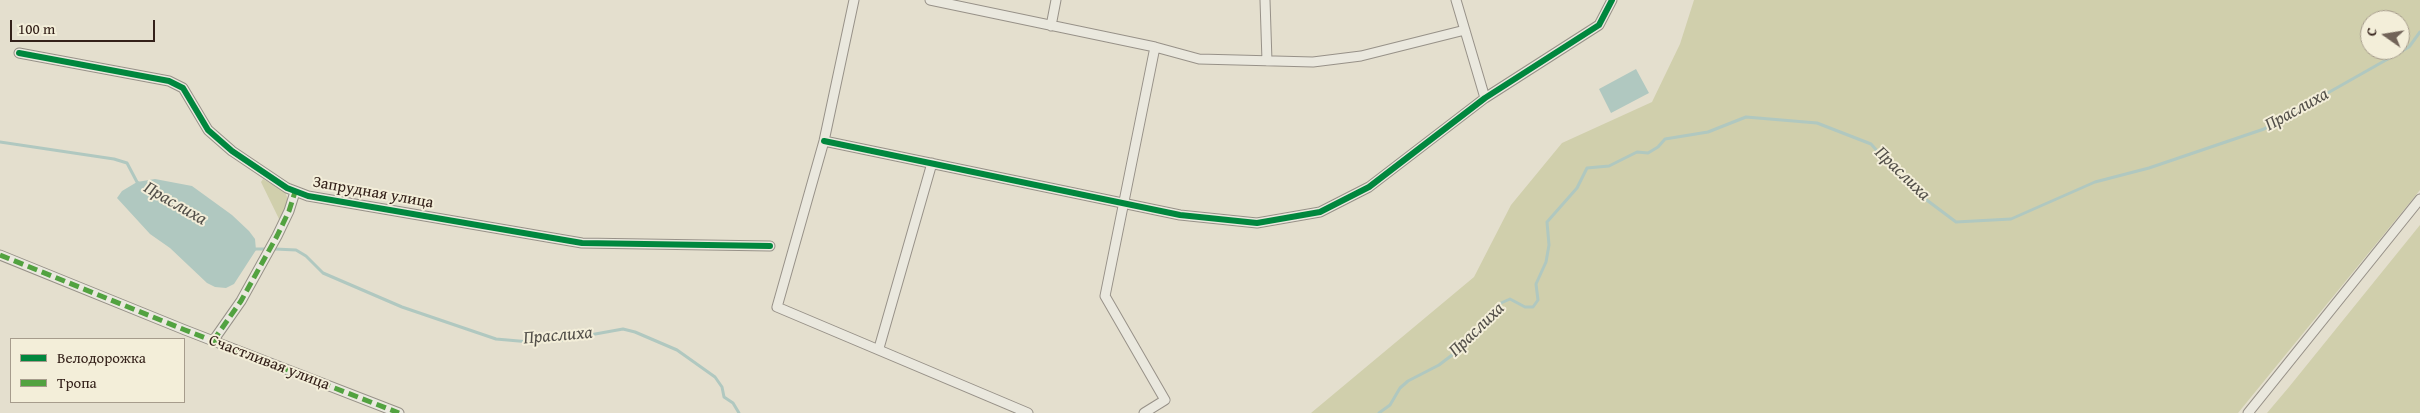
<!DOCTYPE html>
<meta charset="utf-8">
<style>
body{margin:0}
#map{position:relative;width:2420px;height:413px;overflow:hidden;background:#e4dfce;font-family:"Gentium Book Plus",serif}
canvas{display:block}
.legend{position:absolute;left:10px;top:338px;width:175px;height:65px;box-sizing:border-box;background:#f3eed9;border:1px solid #a69c8c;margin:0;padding:6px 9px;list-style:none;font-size:15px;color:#332019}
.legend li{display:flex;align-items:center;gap:10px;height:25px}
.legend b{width:25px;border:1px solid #a69c8c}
.north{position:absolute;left:2360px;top:10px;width:50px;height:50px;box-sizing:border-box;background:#f3eed9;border:1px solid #a69c8c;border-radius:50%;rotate:283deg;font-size:14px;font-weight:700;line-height:20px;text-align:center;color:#332019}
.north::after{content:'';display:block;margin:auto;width:18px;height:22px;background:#716358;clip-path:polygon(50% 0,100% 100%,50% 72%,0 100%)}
.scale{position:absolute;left:10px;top:20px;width:145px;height:22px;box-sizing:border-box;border:2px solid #332019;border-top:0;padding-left:6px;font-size:15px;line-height:18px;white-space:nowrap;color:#332019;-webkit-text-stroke:4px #f3eed9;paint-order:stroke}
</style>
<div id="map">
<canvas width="2420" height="413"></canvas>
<ul class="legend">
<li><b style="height:6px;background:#00873e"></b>Велодорожка</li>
<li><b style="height:6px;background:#52a240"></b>Тропа</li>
</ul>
<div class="north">С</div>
<div class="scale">100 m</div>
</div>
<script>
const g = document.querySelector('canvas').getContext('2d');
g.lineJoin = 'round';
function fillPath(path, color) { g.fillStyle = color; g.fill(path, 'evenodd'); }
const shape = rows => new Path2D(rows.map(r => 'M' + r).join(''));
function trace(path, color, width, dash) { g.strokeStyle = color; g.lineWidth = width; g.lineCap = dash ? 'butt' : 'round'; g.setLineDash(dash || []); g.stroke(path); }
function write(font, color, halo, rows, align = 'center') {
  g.font = font + ' "Gentium Book Plus",serif'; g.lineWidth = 4; g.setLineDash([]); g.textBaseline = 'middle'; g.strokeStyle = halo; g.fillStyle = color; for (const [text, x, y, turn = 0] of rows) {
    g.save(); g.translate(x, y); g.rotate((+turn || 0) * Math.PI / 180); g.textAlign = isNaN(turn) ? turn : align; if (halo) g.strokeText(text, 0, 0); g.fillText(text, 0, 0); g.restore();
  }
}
fillPath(shape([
 [1694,0,2420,0,2420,190,2238,413,1311,413,1474,277,1511,205,1562,143,1652,102,1680,44],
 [2370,20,2400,20,2400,50,2370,50],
 [263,179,285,192,289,202,280,221,261,182],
 [2420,225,2420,413,2267,413,2289,387]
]), '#d0cfac');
fillPath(shape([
 [1636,69,1649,93,1611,113,1599,89],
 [155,179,192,186,232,215,249,231,255,239,256,250,234,284,226,288,215,287,207,283,170,248,150,234,117,198,122,191,137,182]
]), '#b0c8c0');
trace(shape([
 [0,142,114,159,127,163,137,182,140,184],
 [254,249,267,249],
 [275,249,296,250,306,256,323,273,402,307,496,339,530,342,562,340,623,329,635,332,677,350,715,377,722,387,724,397,733,403,739,413],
 [1379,413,1390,405,1400,388,1408,381,1439,365,1464,346,1492,316,1501,303,1510,299,1525,307,1533,307,1538,300,1536,284,1546,262,1549,245,1547,222,1577,188,1587,168,1609,166,1637,152,1648,153,1658,147,1665,139,1708,132,1746,117,1817,123,1871,144,1908,186,1956,222,2011,219,2095,182,2149,168,2264,129,2409,47,2420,32]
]), '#b0c8c0', 3);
const minor = shape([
 [854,0,824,141,777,307,1028,413],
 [930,0,1155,47,1199,59,1313,62,1361,56,1465,30],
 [1265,0,1267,61],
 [1456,0,1485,98],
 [1051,26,1056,0],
 [19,53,169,81,183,88,208,130,232,151,287,188,308,196,582,243,770,246],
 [824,141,1180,215,1257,223,1320,212,1369,187,1485,98,1599,25,1612,0],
 [0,255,185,330,399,413],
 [213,341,241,301,277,236,289,211,295,192],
 [879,348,932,163],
 [1144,413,1165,400,1105,296,1155,47],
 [2248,413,2420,199]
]);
trace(minor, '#979188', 11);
trace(minor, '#eae8de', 9);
trace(shape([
 [0,255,185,330,399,413],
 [213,341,241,301,277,236,289,211,295,192]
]), '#52a240', 5, [10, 5]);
trace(shape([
 [19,53,169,81,183,88,208,130,232,151,287,188,308,196,582,243,770,246],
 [824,141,1180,215,1257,223,1320,212,1369,187,1485,98,1599,25,1612,0]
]), '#00873e', 6);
write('16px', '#332019', '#f3eed9', [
 ["Запрудная улица",373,193,10],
 ["Счастливая улица",269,363,21]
]);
write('italic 18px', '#524f49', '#f3eed9', [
 ["Праслиха",2297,110,-29],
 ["Праслиха",1902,174,44],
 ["Праслиха",175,204,30],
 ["Праслиха",1477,330,-44],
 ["Праслиха",558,336,-5]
]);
</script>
